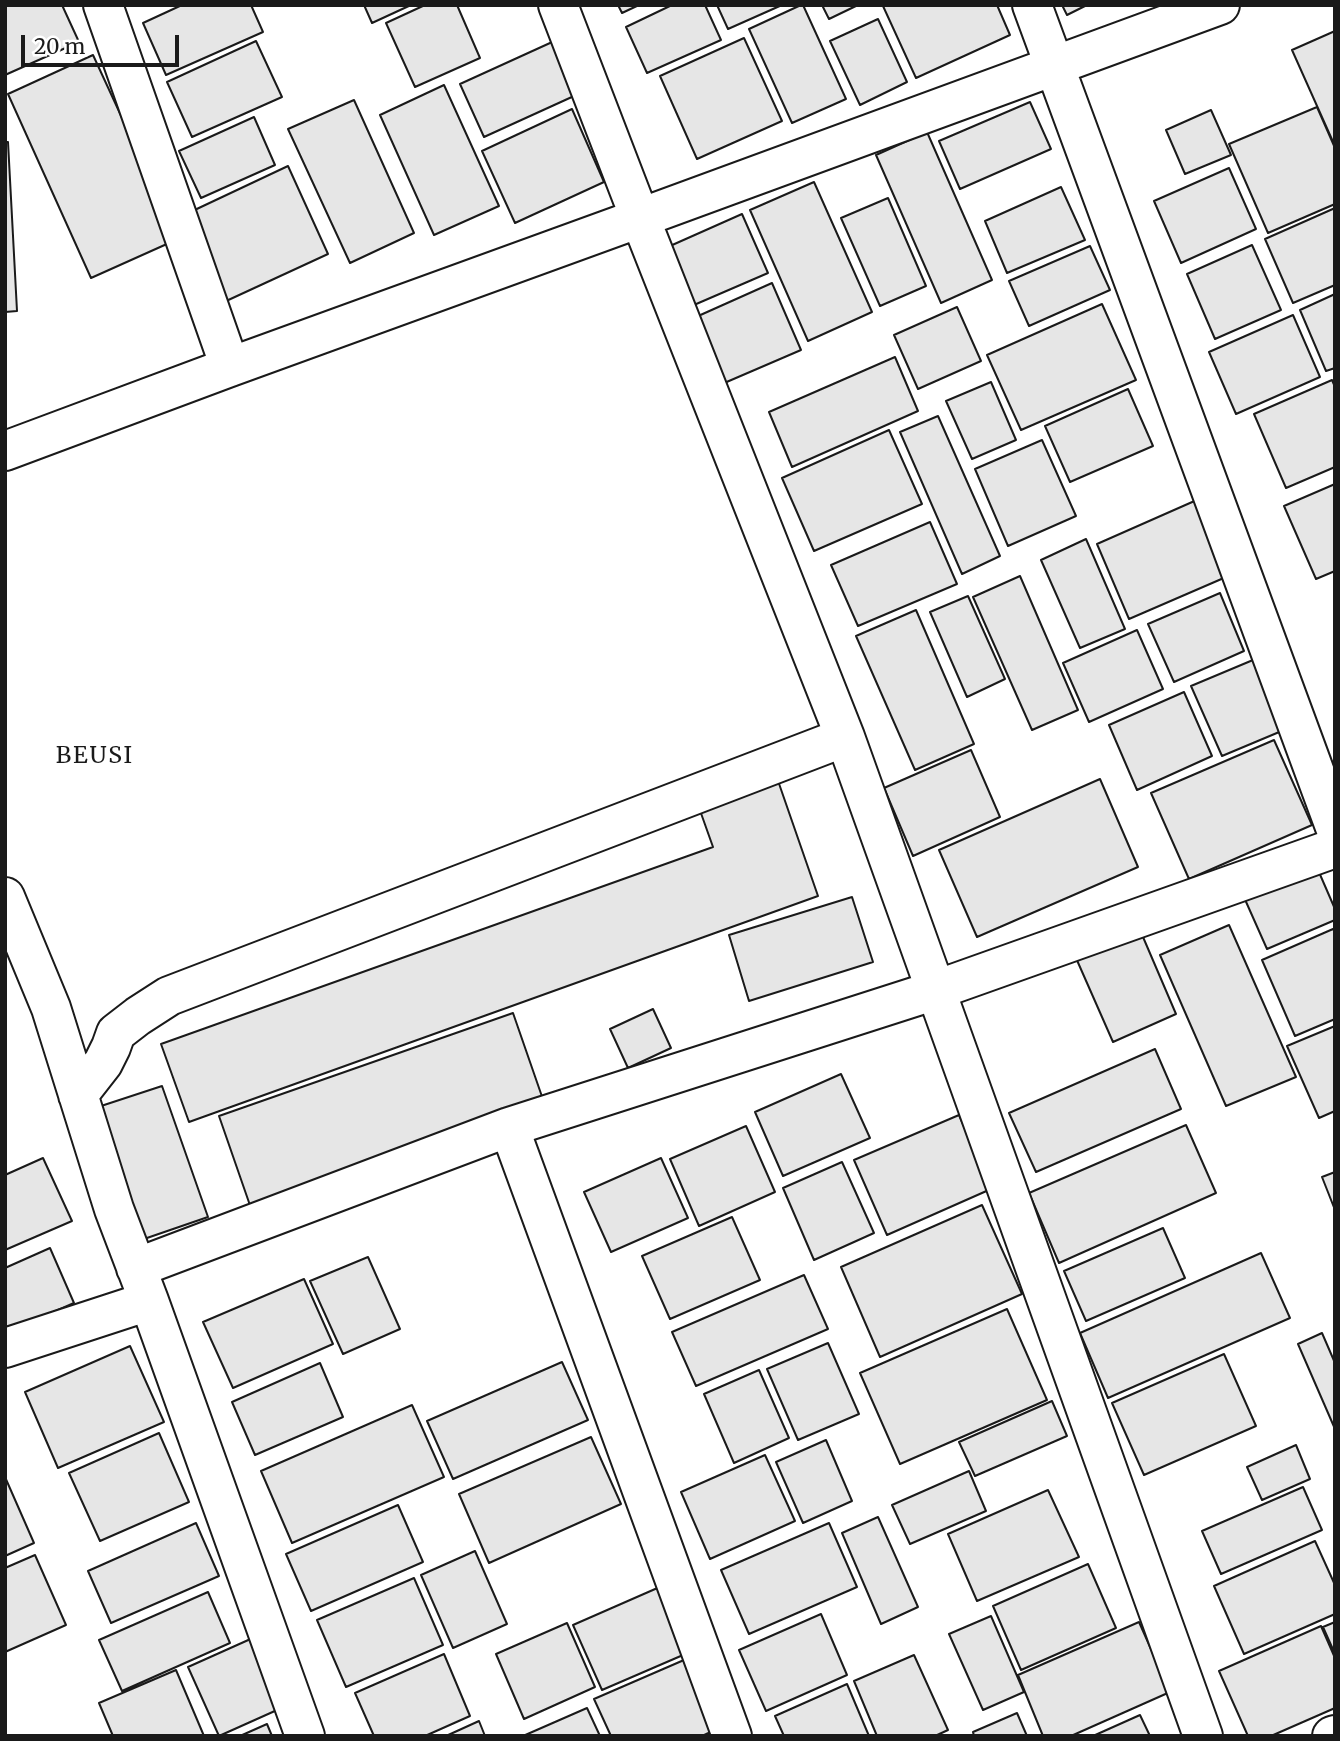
<!DOCTYPE html>
<style>
body{margin:0}
#map{position:relative;width:1340px;height:1741px;overflow:hidden;background:#fff;font-family:Merriweather,serif}
canvas{display:block}
.frame{position:absolute;inset:0;border:7px solid #1a1a1a;pointer-events:none}
.scale{position:absolute;left:21px;top:35px;width:158px;height:32px;box-sizing:border-box;border:4px solid #1a1a1a;border-top:0;padding-left:9px;font-size:21px;line-height:24px;white-space:nowrap;color:#1a1a1a;-webkit-text-stroke:5px #fff;paint-order:stroke}
</style>
<div id="map">
<canvas width="1340" height="1741"></canvas>
<div class="frame"></div>
<div class="scale">20 m</div>
</div>
<script>
const g = document.querySelector('canvas').getContext('2d');
g.lineJoin = 'round';
function fillPath(path, color) { g.fillStyle = color; g.fill(path, 'evenodd'); }
const shape = rows => new Path2D(rows.map(r => 'M' + r).join(''));
function trace(path, color, width, dash) { g.strokeStyle = color; g.lineWidth = width; g.lineCap = dash ? 'butt' : 'round'; g.setLineDash(dash || []); g.stroke(path); }
function write(font, color, halo, rows, align = 'center') {
  g.font = font + ' Merriweather,serif'; g.lineWidth = 5; g.setLineDash([]); g.textBaseline = 'middle'; g.strokeStyle = halo; g.fillStyle = color; for (const [text, x, y, turn = 0] of rows) {
    g.save(); g.translate(x, y); g.rotate((+turn || 0) * Math.PI / 180); g.textAlign = isNaN(turn) ? turn : align; if (halo) g.strokeText(text, 0, 0); g.fillText(text, 0, 0); g.restore();
  }
}
const building = shape([
 [5,5,62,5,79,42,5,75,5,5],
 [182,5,251,5,263,32,166,75,143,23,182,5],
 [364,5,411,5,372,23,364,5],
 [425,5,457,5,480,58,415,87,386,23,425,5],
 [618,5,639,5,622,13,618,5],
 [672,5,705,5,721,40,647,73,626,27,672,5],
 [717,5,782,5,728,29,717,5],
 [801,5,803,5,846,99,792,123,749,29,801,5],
 [822,5,858,5,829,19,822,5],
 [997,5,1010,35,916,78,883,6,997,5],
 [1062,5,1087,5,1067,15,1062,5],
 [878,19,907,82,860,105,830,41,878,19],
 [1335,31,1335,144,1334,144,1292,50,1335,31],
 [561,38,585,91,484,137,460,84,561,38],
 [744,38,782,121,697,159,660,76,744,38],
 [256,41,282,97,192,137,167,82,256,41],
 [93,55,178,239,91,278,8,94,93,55],
 [444,85,499,206,434,235,380,115,444,85],
 [354,100,414,233,350,263,288,129,354,100],
 [1030,102,1051,149,960,189,939,141,1030,102],
 [1317,107,1335,148,1335,204,1268,233,1229,144,1317,107],
 [572,109,604,182,515,223,482,151,572,109],
 [1211,110,1231,155,1185,174,1166,130,1211,110],
 [254,117,275,165,201,198,179,151,254,117],
 [927,132,992,280,941,303,876,155,927,132],
 [5,142,8,142,17,311,5,312,5,142],
 [288,166,328,254,224,302,184,215,288,166],
 [1229,168,1256,229,1181,263,1154,201,1229,168],
 [814,182,872,312,808,341,750,210,814,182],
 [1061,187,1085,240,1007,273,985,221,1061,187],
 [888,198,926,286,880,306,841,218,888,198],
 [1335,208,1335,285,1293,303,1265,239,1335,208],
 [742,214,768,273,687,308,661,250,742,214],
 [1252,245,1281,310,1215,339,1187,274,1252,245],
 [1090,246,1110,290,1029,326,1009,281,1090,246],
 [772,283,801,350,715,387,687,321,772,283],
 [1335,294,1335,368,1326,371,1300,310,1335,294],
 [1102,304,1136,380,1021,430,987,355,1102,304],
 [957,307,981,361,918,389,894,335,957,307],
 [1293,315,1320,377,1236,414,1209,352,1293,315],
 [895,357,918,411,792,467,769,412,895,357],
 [1332,380,1335,387,1335,467,1286,488,1254,414,1332,380],
 [991,382,1016,440,972,459,946,401,991,382],
 [1128,389,1153,446,1070,482,1045,426,1128,389],
 [938,416,1000,556,962,574,900,432,938,416],
 [889,430,922,504,814,551,782,478,889,430],
 [1042,440,1076,516,1008,546,975,469,1042,440],
 [1335,484,1335,571,1316,579,1284,506,1335,484],
 [1199,499,1233,574,1129,619,1097,544,1199,499],
 [930,522,957,584,858,626,831,565,930,522],
 [1086,539,1125,629,1080,648,1041,560,1086,539],
 [1020,576,1078,710,1032,730,973,597,1020,576],
 [1220,593,1244,651,1174,682,1148,624,1220,593],
 [968,596,1005,679,967,697,930,612,968,596],
 [916,610,974,744,915,770,856,636,916,610],
 [1137,630,1163,689,1089,722,1063,663,1137,630],
 [1253,660,1284,730,1222,756,1191,686,1253,660],
 [1184,692,1212,756,1137,790,1109,725,1184,692],
 [1274,740,1312,825,1189,879,1151,793,1274,740],
 [971,750,1000,817,913,856,884,788,971,750],
 [776,775,818,896,189,1122,161,1044,713,847,697,802,776,775],
 [1100,779,1138,867,977,937,939,850,1100,779],
 [1315,863,1335,909,1335,920,1267,949,1243,895,1315,863],
 [852,897,873,962,749,1001,729,935,852,897],
 [1229,925,1296,1077,1226,1106,1160,955,1229,925],
 [1333,929,1335,932,1335,1019,1295,1036,1262,960,1333,929],
 [1140,930,1176,1014,1113,1042,1076,958,1140,930],
 [653,1009,671,1048,628,1068,610,1029,653,1009],
 [513,1013,547,1111,253,1214,219,1116,513,1013],
 [1335,1026,1335,1111,1319,1118,1287,1046,1335,1026],
 [1155,1049,1181,1109,1036,1172,1009,1113,1155,1049],
 [841,1074,870,1138,783,1176,755,1112,841,1074],
 [162,1086,208,1217,144,1239,98,1107,162,1086],
 [959,1115,991,1189,887,1235,854,1160,959,1115],
 [1186,1125,1216,1193,1059,1263,1029,1193,1186,1125],
 [746,1126,775,1192,699,1226,670,1159,746,1126],
 [43,1158,72,1221,5,1250,5,1175,43,1158],
 [661,1158,688,1218,611,1252,584,1192,661,1158],
 [842,1162,874,1233,814,1260,783,1188,842,1162],
 [1335,1172,1335,1210,1322,1177,1335,1172],
 [982,1205,1022,1294,880,1357,841,1267,982,1205],
 [732,1217,760,1280,670,1319,642,1256,732,1217],
 [1163,1228,1185,1278,1086,1321,1064,1271,1163,1228],
 [50,1248,74,1303,5,1333,5,1268,50,1248],
 [1261,1253,1290,1318,1108,1398,1080,1333,1261,1253],
 [368,1257,400,1329,343,1354,310,1281,368,1257],
 [804,1275,828,1329,696,1386,672,1332,804,1275],
 [304,1279,333,1344,233,1388,203,1322,304,1279],
 [1007,1309,1047,1400,900,1464,860,1373,1007,1309],
 [1322,1333,1335,1363,1335,1429,1298,1344,1322,1333],
 [828,1343,859,1414,798,1440,767,1369,828,1343],
 [130,1346,164,1422,58,1468,25,1392,130,1346],
 [1224,1354,1256,1426,1144,1475,1112,1403,1224,1354],
 [562,1362,588,1420,453,1479,427,1421,562,1362],
 [320,1363,343,1417,255,1455,232,1402,320,1363],
 [759,1370,789,1438,734,1463,704,1394,759,1370],
 [1052,1401,1067,1436,975,1476,959,1442,1052,1401],
 [412,1405,444,1477,292,1543,261,1471,412,1405],
 [159,1433,189,1502,100,1541,69,1473,159,1433],
 [591,1437,621,1504,489,1563,459,1494,591,1437],
 [826,1440,852,1501,803,1523,776,1462,826,1440],
 [1296,1445,1310,1479,1262,1500,1247,1467,1296,1445],
 [765,1455,795,1521,710,1559,681,1492,765,1455],
 [969,1471,986,1511,910,1544,892,1505,969,1471],
 [5,1477,34,1543,5,1556,5,1477],
 [1303,1487,1322,1530,1221,1574,1202,1531,1303,1487],
 [1048,1490,1079,1557,977,1601,948,1534,1048,1490],
 [398,1505,423,1562,311,1611,286,1554,398,1505],
 [878,1517,918,1607,881,1624,842,1533,878,1517],
 [196,1523,219,1576,111,1623,88,1571,196,1523],
 [829,1523,857,1587,749,1634,721,1570,829,1523],
 [1315,1541,1335,1585,1335,1614,1244,1654,1214,1586,1315,1541],
 [475,1551,507,1624,453,1648,421,1575,475,1551],
 [35,1555,66,1625,5,1652,5,1568,35,1555],
 [1088,1564,1116,1628,1021,1670,993,1606,1088,1564],
 [414,1578,443,1645,346,1687,317,1620,414,1578],
 [662,1586,690,1652,602,1690,573,1625,662,1586],
 [208,1592,230,1643,122,1691,99,1640,208,1592],
 [821,1614,847,1675,766,1711,739,1650,821,1614],
 [991,1616,1024,1692,983,1710,949,1634,991,1616],
 [1139,1622,1170,1692,1071,1736,1043,1736,1018,1675,1139,1622],
 [1335,1622,1335,1654,1323,1627,1335,1622],
 [567,1623,595,1687,524,1719,496,1654,567,1623],
 [1321,1626,1335,1658,1335,1708,1271,1736,1248,1736,1219,1671,1321,1626],
 [255,1637,286,1706,219,1736,188,1667,255,1637],
 [444,1654,470,1716,425,1736,374,1736,355,1693,444,1654],
 [914,1655,948,1730,935,1736,877,1736,854,1681,914,1655],
 [684,1660,715,1730,702,1736,611,1736,594,1699,684,1660],
 [176,1670,204,1736,113,1736,99,1703,176,1670],
 [847,1684,869,1736,784,1736,775,1716,847,1684],
 [587,1708,600,1736,523,1736,587,1708],
 [1017,1713,1027,1736,974,1736,973,1732,1017,1713],
 [1140,1715,1150,1736,1093,1736,1140,1715],
 [479,1721,485,1736,446,1736,479,1721],
 [267,1724,272,1736,240,1736,267,1724]
]);
fillPath(building, '#e6e6e6');
trace(building, '#1a1a1a', 2);
const minor = shape([
 [103,5,230,367],
 [558,5,640,218,845,737,1203,1736],
 [1032,5,1335,827],
 [5,451,230,367,640,218,1220,5],
 [5,897,51,1008,114,1209,149,1301,305,1736],
 [78,1095,103,1063,111,1047,116,1033,138,1016,169,996,845,737],
 [509,1127,732,1736],
 [136,1268,509,1127,936,990,1335,848],
 [5,1348,149,1301],
 [1332,1736,1335,1735]
]);
trace(minor, '#1a1a1a', 42);
trace(minor, '#fff', 38);
g.letterSpacing = '2px';
write('23px', '#1a1a1a', '#fff', [
 ["BEUSI",95,756]
]);
g.letterSpacing = '0px';
</script>
